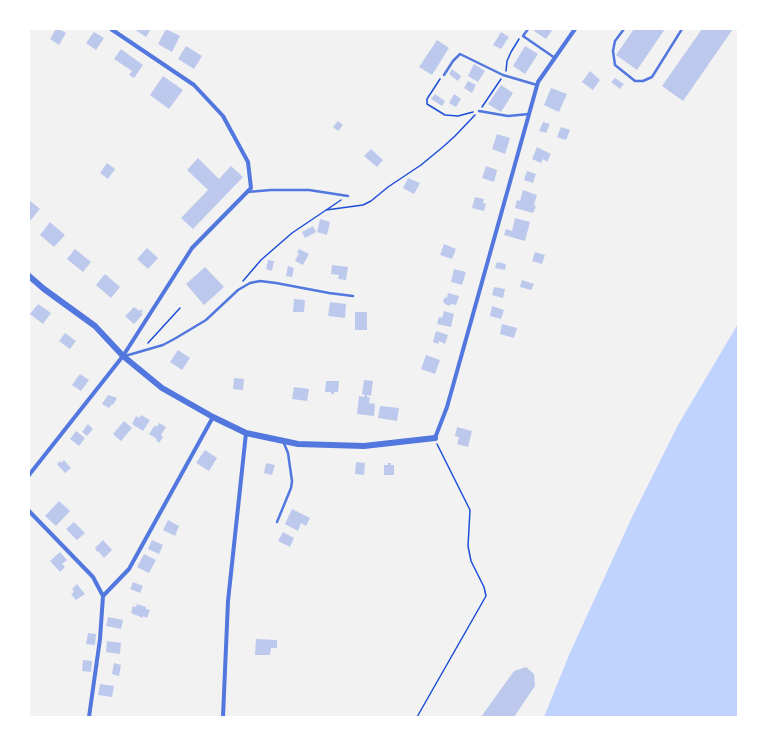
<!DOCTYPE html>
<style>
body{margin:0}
#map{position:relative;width:767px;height:746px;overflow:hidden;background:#f2f2f2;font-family:"DejaVu Sans",sans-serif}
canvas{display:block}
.frame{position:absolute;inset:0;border:30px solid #fff;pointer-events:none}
</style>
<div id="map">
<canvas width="767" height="746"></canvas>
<div class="frame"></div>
</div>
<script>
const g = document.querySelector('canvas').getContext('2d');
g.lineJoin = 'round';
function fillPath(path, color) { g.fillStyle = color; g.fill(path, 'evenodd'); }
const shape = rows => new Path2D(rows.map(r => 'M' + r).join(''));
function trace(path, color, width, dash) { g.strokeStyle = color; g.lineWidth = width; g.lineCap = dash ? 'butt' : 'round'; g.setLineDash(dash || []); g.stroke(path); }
fillPath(shape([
 [738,324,738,717,544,717,569,655,632,517,678,425]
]), '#bfd3fe');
fillPath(shape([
 [56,29,59,29,66,33,59,45,50,39],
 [134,29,151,29,146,37],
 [166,29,180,36,172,52,158,44],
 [535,29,553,29,546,39,534,31],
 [634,29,665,29,637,70,616,55],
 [702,29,733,29,683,101,662,86],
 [94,32,104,38,96,50,86,43],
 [501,32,509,37,501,49,493,45],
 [437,40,449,48,432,75,419,67],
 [186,46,202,56,194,69,178,59],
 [525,46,538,54,525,74,513,66],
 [121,49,143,65,134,78,129,75,132,71,114,59],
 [474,64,485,71,478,82,468,76],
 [452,69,461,76,458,81,449,74],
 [590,71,600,80,593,90,582,82],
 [163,76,183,90,169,109,150,95],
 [615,78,624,84,620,89,611,82],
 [468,81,476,85,472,93,464,88],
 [501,85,513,93,501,112,488,104],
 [551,88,567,94,559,112,544,105],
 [435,94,445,101,442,106,431,99],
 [454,94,461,99,456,107,449,103],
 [338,121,343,125,338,131,333,127],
 [543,122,550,124,546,133,539,131],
 [561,127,570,130,566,140,557,137],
 [497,134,510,138,505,154,492,149],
 [537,147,551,154,547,162,543,159,541,163,532,159],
 [371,149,383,160,377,167,364,156],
 [198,158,219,179,231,166,243,177,193,229,181,218,208,190,187,170],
 [107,163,115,169,108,179,100,173],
 [486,166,497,170,494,182,482,178],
 [527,171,536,174,533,183,524,180],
 [408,178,420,183,414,194,403,188],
 [523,190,537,195,534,205,536,206,533,213,515,208,517,200,520,201],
 [475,197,484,199,483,203,486,204,484,211,472,208],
 [29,200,40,209,29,222],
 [515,218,530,222,525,241,504,235,506,229,512,231],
 [320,219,330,222,327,235,317,232],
 [50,222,65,235,54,247,40,235],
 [313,226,316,232,305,238,302,232],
 [444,244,456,249,452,259,440,255],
 [147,248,158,258,148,269,137,259],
 [75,249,91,262,83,272,67,259],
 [299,249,309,254,303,265,295,261,299,253,297,253],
 [535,252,545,255,542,264,532,261],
 [268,260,274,261,272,271,266,269],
 [497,262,506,264,505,270,495,268],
 [332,265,348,267,346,280,338,279,339,275,331,274],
 [288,266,294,268,292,277,286,276],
 [205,267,224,287,204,305,186,284],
 [454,269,466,272,462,285,451,282],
 [105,274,120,287,111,298,96,285],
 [522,280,534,284,531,290,520,287],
 [494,287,505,289,503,298,492,295],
 [448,293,459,296,456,305,451,304,450,306,445,304,443,301,445,297,447,298],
 [294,299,305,300,304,312,293,312],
 [330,302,346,304,345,318,328,316],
 [38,304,51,313,43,324,30,314],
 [492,306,504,310,501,319,490,316],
 [134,307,140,311,141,309,143,311,141,313,143,314,134,324,125,316],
 [444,311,454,314,451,327,437,324,439,317,442,318],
 [355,312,367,312,367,330,355,330],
 [502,324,517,328,514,338,500,334],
 [436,331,448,335,445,344,439,341,438,344,433,342],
 [65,333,76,341,70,349,59,341],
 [178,350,190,358,182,370,170,362],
 [426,355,440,360,435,374,421,369],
 [80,374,89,380,81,391,72,385],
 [234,378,244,379,243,390,233,389],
 [364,380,373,381,371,396,367,395,367,397,370,398,369,403,375,404,374,416,357,414,359,396,364,397,365,395,362,394],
 [326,381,339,381,338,392,334,392,334,394,331,394,331,392,325,392],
 [294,387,309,389,307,401,292,399],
 [108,395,117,398,113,405,112,404,109,408,102,404],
 [380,406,399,408,397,421,378,418],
 [141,415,150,420,143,431,132,424,136,416,139,418],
 [124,421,132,428,121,441,113,434],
 [159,423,166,427,161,435,163,437,159,443,156,440,157,439,149,434,155,425,157,427],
 [88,424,93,429,87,436,82,432],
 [457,427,472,431,468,447,457,444,459,437,455,436],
 [76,431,85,438,79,446,70,439],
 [205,450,217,458,209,471,196,463],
 [64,460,71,468,65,473,57,464,60,461,61,463],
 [356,462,365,463,364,475,355,474],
 [266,463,275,465,272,475,264,473],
 [388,463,391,463,391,465,394,465,394,475,384,475,384,465,388,465],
 [59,501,70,511,56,526,45,516],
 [292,509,310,518,306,526,301,523,298,531,285,524],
 [168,520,179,526,175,536,163,530],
 [74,522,85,533,77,540,66,529],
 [283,532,294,538,290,547,278,541],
 [103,540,112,550,104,558,98,551,97,552,95,548],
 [152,540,163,545,159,554,148,549],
 [60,552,67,560,62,564,65,567,60,572,50,561],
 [144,554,156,560,149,573,137,567],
 [133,582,143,586,140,593,130,589],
 [77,584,85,594,76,600,71,594,74,592,72,589],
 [137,604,146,607,146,609,150,610,147,618,143,616,143,618,131,613,133,606,136,607],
 [108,617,123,620,121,629,106,626],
 [88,633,96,634,95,645,86,644],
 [256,639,277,640,277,648,271,648,270,655,255,655],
 [107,641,121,643,120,654,106,652],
 [83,660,92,661,91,672,82,671],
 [114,663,121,665,119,676,112,674],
 [526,667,534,674,535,686,514,717,481,717,514,671],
 [100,684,114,686,112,697,98,695]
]), '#bdc9ec');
trace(shape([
 [506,71,507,61,511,52,519,39],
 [440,79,427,99,427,104,445,115,458,116,473,112],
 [482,107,501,79],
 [326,210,363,205,371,201,388,187,421,165,444,146,455,136,475,115],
 [243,281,261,260,292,233,341,200],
 [148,343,180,308],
 [417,717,486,596,484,587,471,561,468,546,470,510,437,444]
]), '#1d4ed8', 1.5);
trace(shape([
 [528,29,523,36,555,58],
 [624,29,615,41,613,51,615,65,635,81,643,81,652,77,682,29],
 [444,75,453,61,460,54,503,75,537,85],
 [479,111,508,116,529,114],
 [247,192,271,190,309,190,348,196],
 [125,356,163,345,176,338,206,320,238,290,250,283,260,281,276,283,329,293,353,296],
 [277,522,291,488,292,481,288,453,283,441]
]), '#5277de', 2.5);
trace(shape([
 [435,438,447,407,538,82,575,29],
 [29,475,123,356,192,248,251,188,248,162,223,116,194,85,111,29],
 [29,511,93,577,103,596],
 [89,717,100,639,103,596,129,569,213,417],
 [223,717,228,601,246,433]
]), '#5277de', 4);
trace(shape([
 [29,276,44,289,95,326,123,356,162,388,213,417,246,433,298,444,364,446,435,438]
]), '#5277de', 6);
</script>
